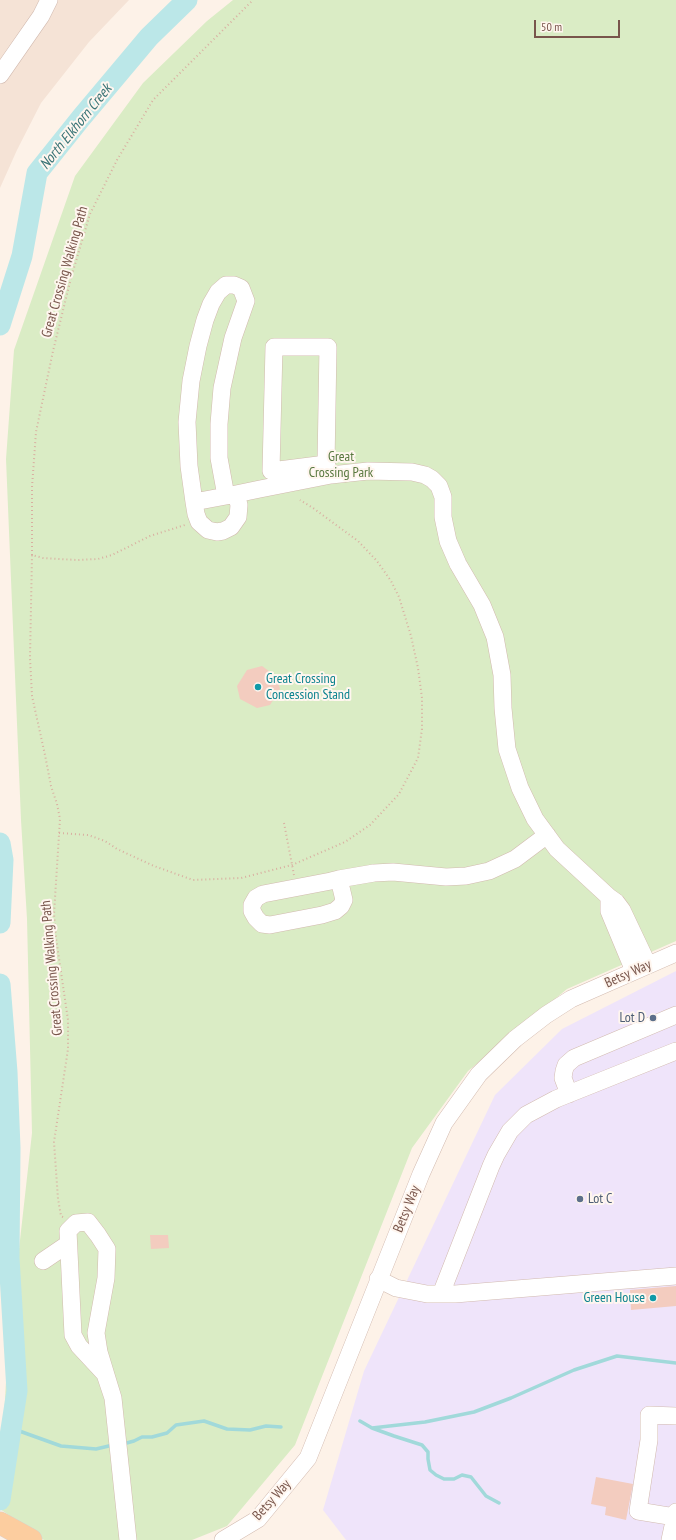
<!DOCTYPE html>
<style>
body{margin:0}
#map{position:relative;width:676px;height:1540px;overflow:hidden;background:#fdf2e8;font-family:"PT Sans Narrow",sans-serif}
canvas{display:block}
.scale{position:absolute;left:534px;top:20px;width:86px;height:18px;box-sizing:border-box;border:2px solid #78554b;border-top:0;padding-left:5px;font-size:12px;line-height:14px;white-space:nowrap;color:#78554b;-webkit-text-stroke:3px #fff6ef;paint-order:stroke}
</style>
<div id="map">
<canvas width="676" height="1540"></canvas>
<div class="scale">50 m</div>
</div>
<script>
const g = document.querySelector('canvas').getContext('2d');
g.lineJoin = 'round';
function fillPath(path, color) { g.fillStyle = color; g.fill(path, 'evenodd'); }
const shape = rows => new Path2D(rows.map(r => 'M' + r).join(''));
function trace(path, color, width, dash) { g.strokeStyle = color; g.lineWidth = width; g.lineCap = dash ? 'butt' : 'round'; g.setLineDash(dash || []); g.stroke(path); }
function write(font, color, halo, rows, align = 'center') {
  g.font = font + ' "PT Sans Narrow",sans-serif'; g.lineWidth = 4; g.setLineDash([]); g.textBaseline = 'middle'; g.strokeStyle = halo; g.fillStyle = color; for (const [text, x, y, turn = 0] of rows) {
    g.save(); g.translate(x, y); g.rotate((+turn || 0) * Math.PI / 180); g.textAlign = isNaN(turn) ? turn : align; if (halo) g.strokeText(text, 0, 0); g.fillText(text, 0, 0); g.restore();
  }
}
fillPath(shape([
 [0,0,129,0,89,42,41,103,17,150,0,188]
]), '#f5e3d6');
fillPath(shape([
 [676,971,676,1540,346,1540,323,1510,364,1371,495,1095,562,1029]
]), '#efe4fa');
fillPath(shape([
 [233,0,676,0,676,941,567,989,468,1071,412,1148,295,1445,227,1526,192,1540,44,1540,0,1509,0,1486,8,1347,32,1133,27,919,21,820,6,459,14,350,75,176,143,83,207,21]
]), '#daecc5');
trace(shape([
 [360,1421,372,1428,394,1436,422,1445,428,1452,428,1459,430,1470,436,1475,444,1479,454,1479,462,1475,471,1477,486,1496,499,1503],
 [11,1428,61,1446,96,1449,113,1445],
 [372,1428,425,1422,474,1412,511,1398,574,1370,617,1356,676,1363],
 [123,1444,134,1441,142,1437,152,1437,167,1433,176,1425,204,1421,227,1429,250,1430,266,1426,281,1427]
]), '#a1d9da', 3.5);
trace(shape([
 [0,325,22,256,37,173,81,118,149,37,187,0],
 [0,843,3,860,0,923],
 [0,984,7,1072,10,1148,9,1258,17,1391,0,1500]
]), '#bbe7e8', 21);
fillPath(shape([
 [262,666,277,677,280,689,270,705,257,708,240,699,237,686,247,670],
 [150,1235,168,1235,169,1248,151,1249],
 [676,1286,676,1306,631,1310,630,1290],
 [596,1477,633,1484,626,1520,605,1515,606,1507,591,1504]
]), '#f3ccbf');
const minor = shape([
 [0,75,41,16,49,0],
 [326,464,271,471,274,347,328,347,326,464,331,475],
 [226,496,219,458,219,424,222,388,233,338,246,301,241,288,234,285,226,285,218,292,211,304,205,320,198,346,191,381,187,422,189,466,194,502,226,496,236,494,260,489,331,475,368,471,412,472,425,475,432,479,439,486,443,497,443,517,448,541,458,564,482,605,495,637,502,675,503,708,507,749,520,788,535,819,557,849,609,897,616,902,622,910,648,965],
 [194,502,196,514,199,522,208,530,217,532,223,531,231,527,238,517,239,505,236,494],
 [339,879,344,900,341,906,335,911,322,915,270,925,262,924,256,918,252,911,252,905,256,898,263,894,331,881,339,879,374,873,393,872,446,877,466,876,489,871,515,859,547,835],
 [609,897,609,911,634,971],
 [569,1094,563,1078,564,1071,566,1065,574,1058,676,1015],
 [43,1261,68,1244],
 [378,1279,396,1288,427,1294,455,1294,676,1276],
 [441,1294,491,1166,496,1155,510,1131,526,1115,556,1099,676,1051],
 [113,1398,105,1374,79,1346,73,1335,68,1231,76,1223,88,1222,98,1235,107,1249,106,1278,96,1333,99,1352,113,1398,128,1540],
 [675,1517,638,1511,649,1440,649,1415,676,1416],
 [223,1540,258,1519,308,1458,421,1174,444,1123,479,1074,515,1039,546,1015,571,999,676,953],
 [670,1540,676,1512]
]);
const major = shape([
 [0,1523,31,1540]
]);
trace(minor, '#d2baaf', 18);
trace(major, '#d9cfcd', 23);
trace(shape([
 [32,555,32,487,36,432,53,351,71,278,90,214,117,160,153,100,253,0],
 [284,823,294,875],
 [59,833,88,835,105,841,117,849,154,866,193,880,241,878,292,865,345,842,370,825,399,794,418,758,422,729,422,698,418,668,411,636,399,597,391,581,377,561,358,541,313,508,300,500],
 [63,1217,61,1216,58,1199,54,1142,68,1049,68,1020,56,938,54,914,60,819,57,804,51,786,45,755,32,696,30,658,32,555,43,558,77,560,98,559,112,555,150,536,185,525]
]), '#d9afa1', 2, [1, 3]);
trace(minor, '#fff', 17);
trace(major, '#fccd9f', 22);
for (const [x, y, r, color] of [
 [258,687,4,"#0f9aa8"],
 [653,1018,4,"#5c6f8a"],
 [580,1199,4,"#5c6f8a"],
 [653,1298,4,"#0f9aa8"]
]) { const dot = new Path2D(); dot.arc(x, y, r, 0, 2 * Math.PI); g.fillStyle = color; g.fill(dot); trace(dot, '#fff6ef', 1.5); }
write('14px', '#78554b', '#fff6ef', [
 ["Great Crossing Walking Path",65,272,-74],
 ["Great Crossing Walking Path",52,968,-95],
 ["Betsy Way",628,974,-24],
 ["Betsy Way",407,1209,-68],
 ["Betsy Way",272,1500,-48]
]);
write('14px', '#58783f', '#fff6ef', [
 ["Great",341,457],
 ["Crossing Park",341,473]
]);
write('14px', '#0d838f', '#fff6ef', [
 ["Great Crossing",266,679],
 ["Concession Stand",266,695],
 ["Green House",645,1298,"right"]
], 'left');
write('14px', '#4e5e75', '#fff6ef', [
 ["Lot D",645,1018],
 ["Lot C",588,1199,"left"]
], 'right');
write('italic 15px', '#3a7476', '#fff6ef', [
 ["North Elkhorn Creek",76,127,-51]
]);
</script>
